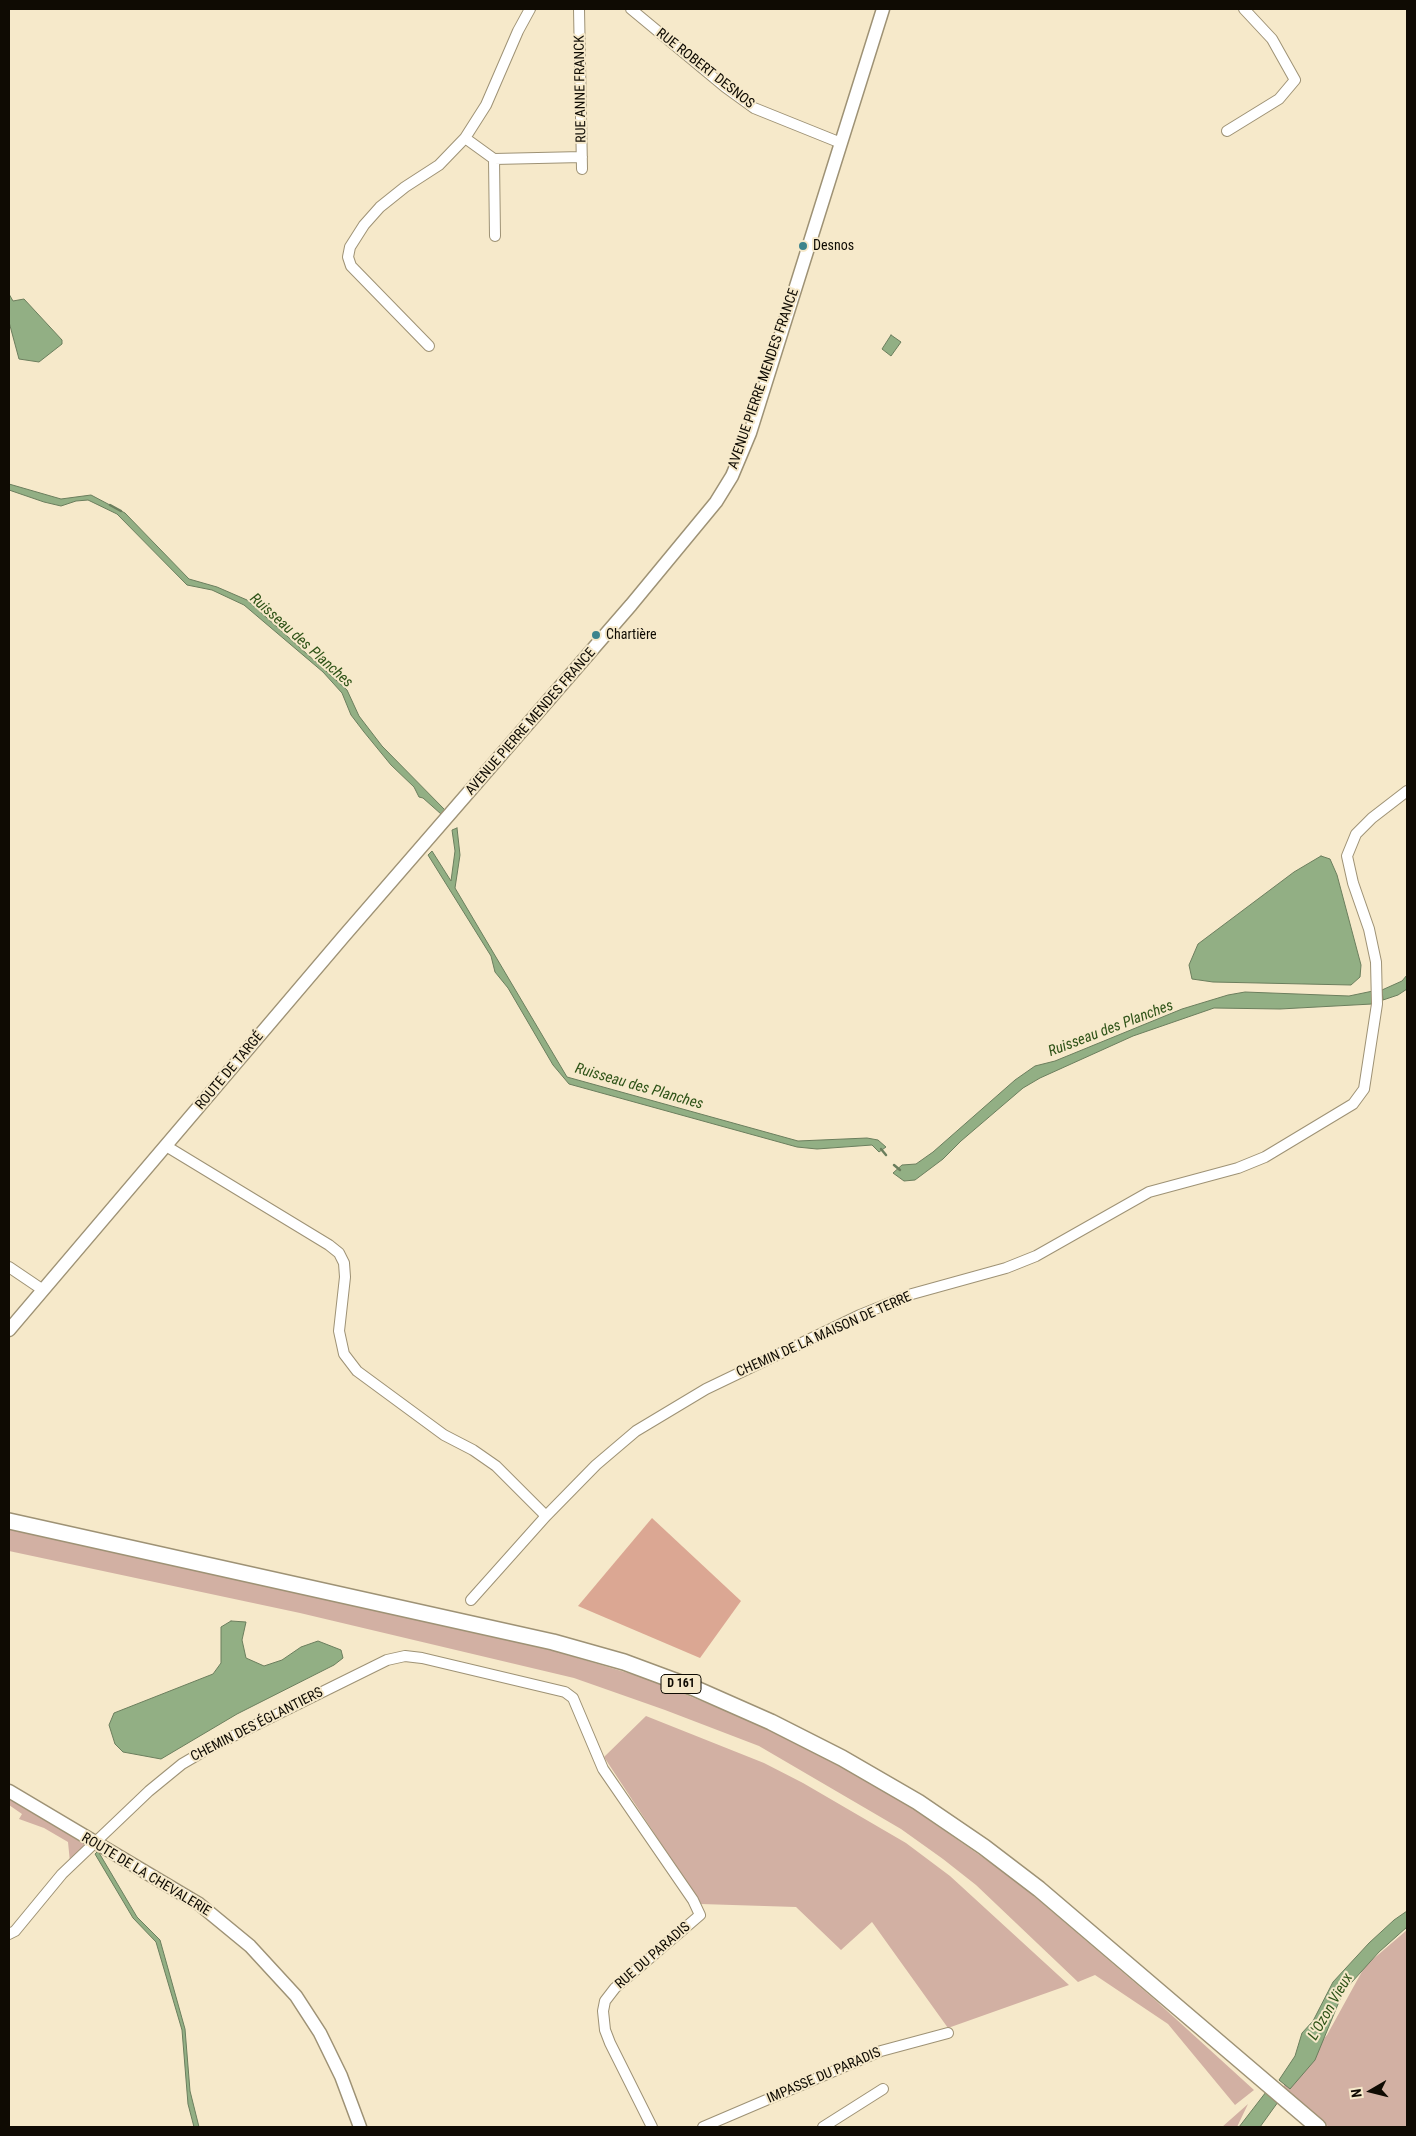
<!DOCTYPE html>
<meta charset="utf-8">
<style>
body{margin:0}
#map{position:relative;width:1416px;height:2136px;overflow:hidden;background:#f6e9ca;font-family:"Roboto Condensed",sans-serif}
canvas{display:block}
.frame{position:absolute;inset:0;border:10px solid #0f0b03;pointer-events:none}
.north{position:absolute;left:1346px;top:2066px;width:50px;height:50px;-webkit-text-stroke:4px #f6e9ca;paint-order:stroke;rotate:262deg;font-size:14px;font-weight:700;line-height:20px;text-align:center;color:#0f0b03}
.north::after{content:'';display:block;margin:auto;width:18px;height:22px;background:#0f0b03;clip-path:polygon(50% 0,100% 100%,50% 72%,0 100%)}
</style>
<div id="map">
<canvas width="1416" height="2136"></canvas>
<div class="frame"></div>
<div class="north">N</div>
</div>
<script>
const g = document.querySelector('canvas').getContext('2d');
g.lineJoin = 'round';
function fillPath(path, color) { g.fillStyle = color; g.fill(path, 'evenodd'); }
const shape = rows => new Path2D(rows.map(r => 'M' + r).join(''));
function trace(path, color, width, dash) { g.strokeStyle = color; g.lineWidth = width; g.lineCap = dash ? 'butt' : 'round'; g.setLineDash(dash || []); g.stroke(path); }
function write(font, color, halo, rows, align = 'center') {
  g.font = font + ' "Roboto Condensed",sans-serif'; g.lineWidth = 4; g.setLineDash([]); g.textBaseline = 'middle'; g.strokeStyle = halo; g.fillStyle = color; for (const [text, x, y, turn = 0] of rows) {
    g.save(); g.translate(x, y); g.rotate((+turn || 0) * Math.PI / 180); g.textAlign = isNaN(turn) ? turn : align; if (halo) g.strokeText(text, 0, 0); g.fillText(text, 0, 0); g.restore();
  }
}
fillPath(shape([
 [9,1529,534,1645,645,1678,758,1724,832,1761,909,1806,1014,1879,1154,1999,1254,2090,1235,2105,1168,2024,1095,1975,1078,1982,976,1885,943,1859,901,1829,759,1746,665,1710,574,1678,300,1613,9,1551],
 [646,1716,764,1763,803,1783,906,1843,950,1876,1069,1985,948,2028,872,1922,841,1950,796,1907,701,1904,604,1757],
 [9,1798,84,1844,83,1849,70,1862,68,1842,44,1828,19,1819,22,1814,9,1805],
 [1407,1930,1407,2127,1329,2127,1281,2089,1327,2035,1365,1966],
 [1248,2104,1237,2127,1222,2127]
]), '#d2b0a3');
fillPath(shape([
 [652,1518,741,1601,700,1658,578,1606]
]), '#dba793');
const water = shape([
 [9,294,13,301,24,299,62,340,62,344,39,362,19,359,9,322,9,294],
 [891,335,901,342,891,356,882,349,891,335],
 [9,484,61,499,91,495,125,513,189,579,217,587,247,600,347,690,359,716,382,746,445,810,441,814,423,798,419,797,414,787,391,765,364,732,351,715,342,693,323,672,244,605,212,590,187,585,117,514,88,500,76,501,61,506,44,502,9,490,9,484],
 [457,828,460,855,455,888,567,1077,798,1141,867,1138,878,1140,886,1147,879,1152,872,1145,817,1149,797,1147,569,1084,553,1065,508,988,495,972,491,956,428,855,432,851,451,881,455,851,452,830,457,828],
 [1321,856,1330,859,1337,875,1361,965,1360,977,1351,985,1213,982,1192,979,1189,965,1198,944,1294,872,1321,856],
 [1407,975,1407,989,1398,995,1383,1000,1382,990,1402,981,1407,975],
 [1373,991,1372,1004,1280,1009,1214,1008,1133,1036,1040,1078,1023,1088,961,1141,943,1159,915,1180,904,1181,893,1173,902,1165,916,1164,933,1152,1015,1080,1035,1066,1055,1061,1182,1009,1228,995,1245,992,1349,996,1373,991],
 [231,1621,246,1622,242,1640,246,1658,264,1666,282,1660,301,1647,318,1641,341,1650,343,1658,334,1665,237,1714,161,1759,123,1752,115,1744,109,1725,114,1713,213,1674,221,1663,221,1627,231,1621],
 [98,1851,137,1917,160,1940,185,2029,190,2091,199,2127,194,2127,188,2104,182,2030,156,1942,133,1918,95,1854,98,1851],
 [1407,1911,1407,1927,1379,1952,1343,1992,1315,2060,1290,2089,1279,2080,1295,2056,1302,2033,1313,2021,1333,1982,1369,1943,1394,1920,1407,1911],
 [1266,2092,1278,2102,1260,2127,1239,2127,1266,2092]
]);
fillPath(water, '#92af84');
trace(water, '#6b7e5d', 1);
trace(shape([
 [110,505,121,511],
 [881,1149,886,1155],
 [894,1165,900,1170]
]), '#6b7e5d', 2.5);
const minor = shape([
 [579,9,582,169],
 [631,9,725,87,754,108,841,143],
 [1227,131,1279,99,1295,80,1272,39,1244,9],
 [465,138,494,159,582,157],
 [494,159,495,236],
 [429,346,351,266,348,257,350,247,364,225,380,207,405,187,439,165,465,138,486,105,518,31,530,9],
 [166,1146,329,1245,339,1253,344,1263,345,1277,339,1331,344,1354,357,1371,444,1435,473,1450,496,1466,546,1516],
 [9,1267,43,1290],
 [471,1600,546,1516,596,1465,636,1431,706,1389,860,1315,912,1294,1006,1268,1036,1256,1149,1192,1238,1168,1265,1157,1353,1104,1364,1089,1377,1004,1376,962,1369,929,1353,883,1347,856,1356,834,1372,818,1407,791],
 [9,1934,15,1931,62,1874,149,1791,182,1764,211,1747,387,1660,405,1656,422,1658,565,1692,573,1698,603,1769,693,1900,700,1915,615,1988,605,2001,603,2011,605,2030,610,2043,652,2127],
 [703,2127,881,2051,948,2033],
 [823,2127,883,2089]
]);
const tertiary = shape([
 [9,1330,344,936,631,605,716,502,732,476,750,433,883,9],
 [9,1791,199,1904,250,1946,296,1996,320,2033,341,2076,360,2127]
]);
const primary = shape([
 [9,1521,553,1642,624,1662,694,1688,771,1722,842,1758,918,1802,984,1847,1039,1889,1318,2127]
]);
trace(minor, '#9e9275', 12);
trace(tertiary, '#9e9275', 15);
trace(primary, '#9e9275', 18);
trace(minor, '#fff', 10);
trace(tertiary, '#fff', 12);
trace(primary, '#fff', 15);
for (const [x, y, r, color] of [
 [803,246,5,"#3d848d"],
 [596,635,5,"#3d848d"]
]) { const dot = new Path2D(); dot.arc(x, y, r, 0, 2 * Math.PI); g.fillStyle = color; g.fill(dot); trace(dot, '#f6e9ca', 2); }
for (const [x, y, w] of [
 [681,1684,40]
]) { const box = new Path2D(); box.roundRect(x - w / 2, y - 9.5, w, 19, 4); g.fillStyle = '#f6e9ca'; g.fill(box); trace(box, '#0f0b03', 1); }
write('bold 12px', '#0f0b03', null, [
 ["D 161",681,1684]
]);
write('14px', '#0f0b03', '#f6e9ca', [
 ["RUE ROBERT DESNOS",705,69,38],
 ["RUE ANNE FRANCK",581,89,-91],
 ["AVENUE PIERRE MENDES FRANCE",764,379,-71],
 ["AVENUE PIERRE MENDES FRANCE",531,722,-49],
 ["ROUTE DE TARGÉ",230,1071,-50],
 ["CHEMIN DE LA MAISON DE TERRE",824,1335,-24],
 ["CHEMIN DES ÉGLANTIERS",257,1725,-27],
 ["ROUTE DE LA CHEVALERIE",146,1875,31],
 ["RUE DU PARADIS",653,1956,-41],
 ["IMPASSE DU PARADIS",824,2076,-23]
]);
write('14px', '#0f0b03', '#f6e9ca', [
 ["Desnos",813,246],
 ["Chartière",606,635]
], 'left');
write('italic 15px', '#2e5317', '#f6e9ca', [
 ["Ruisseau des Planches",301,641,42],
 ["Ruisseau des Planches",1111,1029,-21],
 ["Ruisseau des Planches",639,1087,16],
 ["L'Ozon Vieux",1331,2007,-60]
]);
</script>
